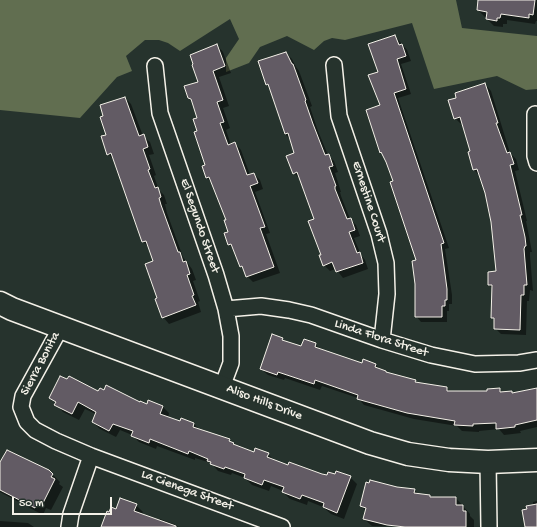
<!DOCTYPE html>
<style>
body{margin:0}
#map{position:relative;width:537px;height:527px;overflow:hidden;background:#26332d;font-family:"Gochi Hand",sans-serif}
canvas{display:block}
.scale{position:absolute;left:12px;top:497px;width:100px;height:18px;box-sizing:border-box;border:2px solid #f4f1e8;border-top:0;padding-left:5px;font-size:12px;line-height:14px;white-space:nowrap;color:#f4f1e8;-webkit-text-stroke:3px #26332d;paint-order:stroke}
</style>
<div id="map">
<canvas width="537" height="527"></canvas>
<div class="scale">50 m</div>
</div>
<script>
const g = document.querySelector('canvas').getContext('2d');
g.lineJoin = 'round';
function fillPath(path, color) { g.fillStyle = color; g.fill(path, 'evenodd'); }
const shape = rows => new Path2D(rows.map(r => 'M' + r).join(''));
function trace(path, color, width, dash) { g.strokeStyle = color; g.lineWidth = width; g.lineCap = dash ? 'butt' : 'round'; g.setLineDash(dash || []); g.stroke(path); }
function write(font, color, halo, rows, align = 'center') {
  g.font = font + ' "Gochi Hand",sans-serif'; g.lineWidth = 3; g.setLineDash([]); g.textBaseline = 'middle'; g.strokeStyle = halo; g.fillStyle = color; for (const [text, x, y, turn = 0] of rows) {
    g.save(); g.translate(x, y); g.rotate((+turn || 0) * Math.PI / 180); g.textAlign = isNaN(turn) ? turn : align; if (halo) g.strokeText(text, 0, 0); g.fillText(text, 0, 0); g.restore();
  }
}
fillPath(shape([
 [0,0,456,0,462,28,537,36,537,89,526,90,497,76,434,89,412,23,345,40,332,38,324,41,314,50,287,36,260,47,249,63,226,72,226,58,239,39,230,19,180,51,168,43,159,40,145,40,126,56,132,71,117,77,80,118,0,110]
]), '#616e50');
fillPath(shape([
 [479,0,537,0,537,21,536,21,535,24,507,20,507,24,503,24,503,27,494,26,487,19,488,17,485,17,478,10],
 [395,36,407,50,411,61,401,64,411,94,398,98,449,248,445,249,452,295,452,304,449,304,449,311,447,311,447,322,421,322,416,316,418,261,394,182,383,155,381,152,381,106,379,72],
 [217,45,223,52,231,73,219,77,229,106,223,108,230,128,226,130,231,145,235,143,241,150,250,175,254,174,260,180,263,189,255,192,270,233,266,234,280,273,253,282,247,276,245,271,241,266,235,251,229,244,229,233,227,220,213,184,207,178,203,166,206,165,198,132,199,118,193,101,189,98,199,82],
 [286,53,292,59,296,67,299,71,312,106,310,107,318,131,328,155,334,161,338,172,335,173,341,192,340,192,341,196,350,219,356,225,360,236,354,238,361,255,365,260,368,269,343,278,336,269,330,271,324,265,315,219,300,179,294,173,296,154,290,139,285,134,270,87,267,84],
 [485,84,491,91,510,153,516,159,519,170,515,171,527,221,526,221,532,252,530,252,530,256,533,291,530,290,529,301,527,301,526,335,501,334,495,328,495,321,492,317,493,289,489,285,497,272,492,222,486,192,480,176,474,170,472,152,463,124,461,124,455,118,458,98],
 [125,98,131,104,143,136,150,142,154,154,149,155,156,175,154,176,159,190,164,195,167,204,165,204,167,213,183,257,192,269,196,280,193,281,200,301,198,302,201,312,169,324,163,317,158,299,154,262,150,248,143,242,115,161,108,154,107,135],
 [282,339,286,342,302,348,315,344,321,350,362,364,375,364,381,370,387,373,415,381,418,384,447,388,450,392,488,393,500,389,503,393,512,392,514,394,537,389,537,427,520,431,521,433,504,435,499,429,479,431,479,432,462,431,457,426,414,419,364,405,358,398,322,386,320,390,285,378,284,380,268,375,261,369],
 [98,392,140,404,163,407,169,413,168,418,181,423,194,424,200,430,229,440,236,446,254,453,268,454,275,461,289,466,322,475,350,477,357,484,344,519,331,514,323,507,308,501,307,505,290,499,283,492,283,491,271,486,269,491,252,485,245,478,232,473,231,475,218,471,211,463,195,458,195,460,157,446,156,449,139,442,132,435,120,430,116,437,100,429,93,422,96,414,85,409,79,420,63,412,51,398],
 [0,460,52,474,60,482,59,484,63,487,51,510,46,508,43,515,0,492],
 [397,488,414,490,419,494,430,496,433,498,456,498,470,514,470,516,474,520,474,527,372,526,364,519,366,511,361,506],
 [537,501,537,527,526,527,533,506,533,502],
 [136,505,143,512,142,514,160,521,160,519,174,524,178,527,102,527,117,510],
 [0,521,28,523,34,527,0,527]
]), '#0007');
const building = shape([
 [478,0,535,0,533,15,529,14,529,18,501,14,500,18,497,18,497,21,486,19,487,12,477,10,478,0],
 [395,35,399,45,402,44,406,56,397,59,406,89,394,93,444,243,441,244,447,289,447,300,445,300,445,306,442,306,442,317,415,317,415,284,412,261,416,260,390,182,393,181,386,162,381,152,380,153,366,110,380,105,368,75,378,72,368,44,395,35],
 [217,44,225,66,213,71,223,100,217,102,224,122,220,123,228,145,235,142,247,175,254,173,258,183,250,186,265,227,260,228,274,267,246,277,242,266,240,267,231,244,228,245,224,233,228,232,224,220,226,220,209,177,206,178,202,166,205,165,194,132,197,131,193,119,197,118,191,99,188,98,184,86,198,82,192,65,193,64,190,55,217,44],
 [286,52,292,64,293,64,306,100,305,101,313,124,325,155,329,154,333,166,329,167,336,186,335,186,335,189,347,219,351,218,355,230,349,232,357,253,360,252,363,263,336,272,332,262,323,266,319,255,321,255,308,221,314,219,297,172,293,174,286,156,294,153,288,133,285,134,268,84,266,85,258,61,286,52],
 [485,83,498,123,496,123,507,153,510,152,514,164,510,165,522,215,520,215,525,237,526,246,525,246,524,249,527,285,524,285,524,295,521,295,520,330,494,329,494,318,491,318,492,285,488,285,488,272,496,271,491,222,485,193,477,169,473,170,468,152,470,151,460,117,454,119,448,100,456,98,455,93,485,83],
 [125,97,139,136,144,134,148,147,143,149,150,169,148,170,155,188,158,187,161,197,159,198,161,205,178,252,180,252,183,262,186,261,190,274,187,275,194,295,192,296,196,305,162,318,155,299,157,298,145,264,153,261,146,241,142,242,111,153,107,155,101,136,106,135,100,117,103,116,100,105,125,97],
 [272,334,283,338,282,340,301,346,304,339,316,343,315,347,362,363,363,359,376,364,375,367,386,371,386,372,416,380,415,382,447,387,447,391,487,391,487,389,500,388,500,392,512,391,512,393,537,388,537,420,515,425,515,427,496,429,496,423,473,424,473,426,454,425,455,421,407,413,357,399,358,395,315,380,314,384,278,372,277,375,260,369,272,334],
 [60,376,67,379,69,376,98,391,100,388,104,390,106,385,140,402,140,401,147,404,148,400,163,406,160,414,180,421,181,418,194,423,193,427,230,439,229,441,234,443,233,444,254,452,255,448,269,453,267,457,288,465,289,462,322,474,327,475,328,472,335,474,336,471,351,476,337,513,323,507,324,503,302,495,300,499,282,492,284,487,264,480,262,485,244,478,245,474,225,467,224,469,210,464,211,462,207,461,208,459,189,451,188,454,150,439,149,443,131,436,133,431,113,424,109,431,92,422,96,412,78,402,72,414,54,405,56,402,49,398,60,376],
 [7,450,49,470,53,474,51,477,55,479,43,503,38,501,35,508,0,490,0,462,7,450],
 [370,480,397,487,415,489,414,493,430,495,430,497,456,497,456,505,463,505,463,511,466,511,466,527,405,527,387,525,363,519,366,508,360,506,366,482,369,483,370,480],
 [120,498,137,504,134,511,176,526,176,527,101,527,107,511,109,512,111,507,116,509,120,498],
 [537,504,537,527,525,527,522,510,527,509,526,506,537,504]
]);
fillPath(building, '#625b64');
trace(building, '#f4f1e8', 1);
const street = shape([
 [334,65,339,116,379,234,386,263,387,294,382,340],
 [155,66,160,113,216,275,226,309,231,336,231,363,222,387],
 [535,114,535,156,537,163],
 [226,309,261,306,289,310,311,315,382,340,431,355,475,364,519,363,537,360],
 [61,327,23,396,21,407,27,422,35,430,56,441,91,456,282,527],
 [488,462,489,527],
 [69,527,71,514,91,456]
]);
const secondary = shape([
 [0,303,12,309,370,443,408,454,449,460,488,462,537,460]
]);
trace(street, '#f4f1e8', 18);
trace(secondary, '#f4f1e8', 25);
trace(street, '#26332d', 15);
trace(secondary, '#26332d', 22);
write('13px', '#f4f1e8', '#26332d', [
 ["Ernestine Court",368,202,72],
 ["El Segundo Street",199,226,71],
 ["Linda Flora Street",381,339,18],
 ["Sierra Bonita",41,364,-62],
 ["Aliso Hills Drive",264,403,21],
 ["La Cienega Street",187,491,20]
]);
</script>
